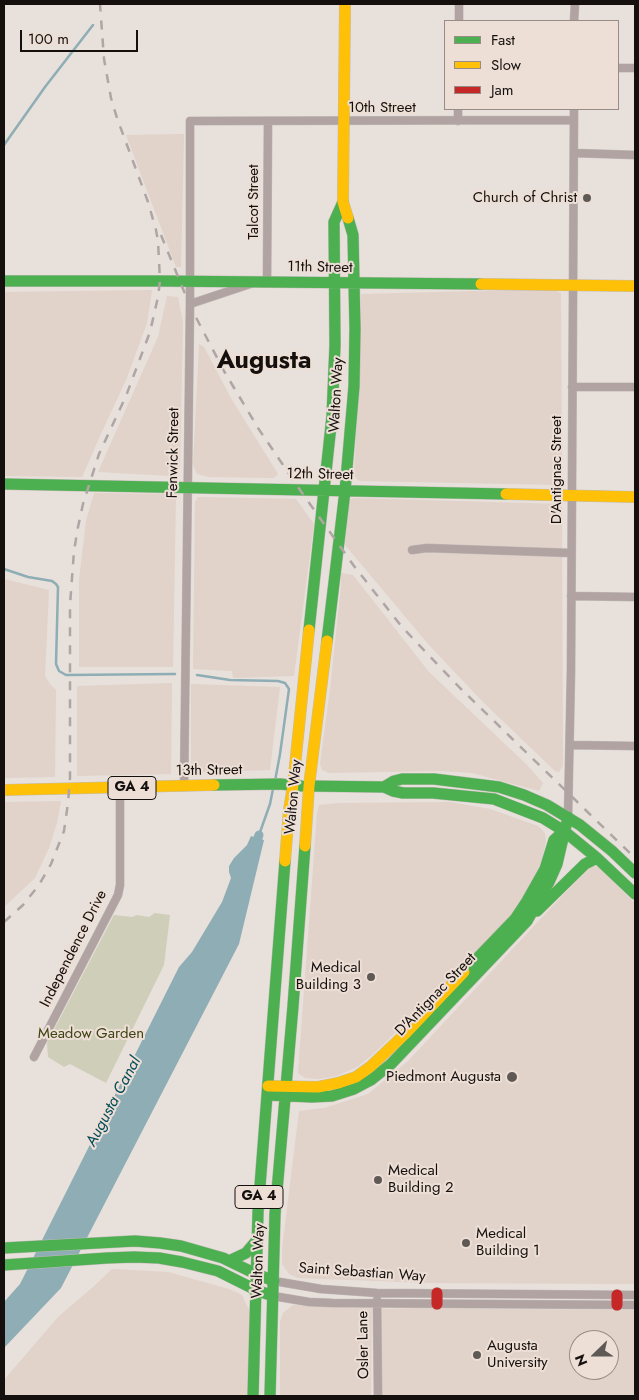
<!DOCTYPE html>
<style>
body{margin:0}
#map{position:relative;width:639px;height:1400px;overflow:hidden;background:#e8e0db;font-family:Jost,sans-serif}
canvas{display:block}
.frame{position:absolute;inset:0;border:5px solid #15100e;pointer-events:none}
.legend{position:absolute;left:444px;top:20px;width:175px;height:90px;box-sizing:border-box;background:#eddfd6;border:1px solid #978c86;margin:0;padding:6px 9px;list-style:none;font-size:15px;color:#15100e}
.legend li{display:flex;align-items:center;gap:10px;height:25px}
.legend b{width:25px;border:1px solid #978c86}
.north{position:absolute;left:569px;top:1330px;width:50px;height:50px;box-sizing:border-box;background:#eddfd6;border:1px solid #978c86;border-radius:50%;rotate:248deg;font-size:14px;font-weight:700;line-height:20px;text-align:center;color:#15100e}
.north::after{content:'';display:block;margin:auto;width:18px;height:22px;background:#5f5956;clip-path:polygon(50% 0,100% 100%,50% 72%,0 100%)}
.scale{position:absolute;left:20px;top:30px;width:118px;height:22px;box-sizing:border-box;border:2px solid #15100e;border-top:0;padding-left:6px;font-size:15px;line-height:18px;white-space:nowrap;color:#15100e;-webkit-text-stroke:4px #eddfd6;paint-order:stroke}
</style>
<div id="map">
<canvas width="639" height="1400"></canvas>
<div class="frame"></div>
<ul class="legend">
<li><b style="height:6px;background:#4caf50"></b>Fast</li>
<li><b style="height:6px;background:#ffc107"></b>Slow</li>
<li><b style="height:6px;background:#c62828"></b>Jam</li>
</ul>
<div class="north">N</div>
<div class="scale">100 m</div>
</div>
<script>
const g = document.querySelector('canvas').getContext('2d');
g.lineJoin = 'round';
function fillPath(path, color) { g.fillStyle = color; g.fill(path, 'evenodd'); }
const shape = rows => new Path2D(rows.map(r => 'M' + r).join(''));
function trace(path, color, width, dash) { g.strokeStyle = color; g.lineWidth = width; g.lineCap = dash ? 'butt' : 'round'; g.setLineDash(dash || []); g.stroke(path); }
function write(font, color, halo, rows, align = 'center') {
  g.font = font + ' Jost,sans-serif'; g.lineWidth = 4; g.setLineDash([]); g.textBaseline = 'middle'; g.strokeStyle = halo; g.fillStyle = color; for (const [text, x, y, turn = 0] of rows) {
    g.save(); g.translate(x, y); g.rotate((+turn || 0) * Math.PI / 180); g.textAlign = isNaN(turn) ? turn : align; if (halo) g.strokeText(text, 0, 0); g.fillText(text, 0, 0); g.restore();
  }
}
fillPath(shape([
 [184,134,181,267,176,267,126,135],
 [551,289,561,293,562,485,359,481,354,475,359,375,361,294],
 [152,290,147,323,126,380,100,436,82,477,4,476,4,292],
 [167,296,178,297,183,323,180,469,176,474,171,476,98,472,158,337],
 [199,344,204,347,232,400,278,474,274,478,209,477,197,474,193,465],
 [94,493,176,494,173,667,79,667,79,580,86,521],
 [198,497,296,499,314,524,294,676,233,678,232,671,193,669,195,502],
 [354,498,560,504,562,508,563,766,559,772,555,771,483,702,429,645,345,545,349,500],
 [341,573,353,575,429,672,526,764,543,783,539,791,472,773,440,771,329,773,322,770,320,764,330,689,341,586],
 [4,579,49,590,45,676,50,684,56,690,55,777,4,778],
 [172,683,171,774,77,776,77,686],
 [191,684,280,687,270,770,191,773],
 [61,801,57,823,49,848,35,878,4,907,4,802],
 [450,802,490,809,538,826,545,833,546,842,541,863,524,896,507,920,420,1009,371,1056,357,1067,337,1076,319,1079,305,1078,298,1073,317,813,319,805,339,803],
 [592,866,598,867,635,903,635,1284,426,1283,298,1278,289,1274,282,1264,282,1249,299,1111,324,1108,368,1094,408,1061,562,896],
 [112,1269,168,1272,229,1289,242,1295,250,1312,247,1396,4,1396,4,1380,58,1317,93,1287],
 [293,1305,372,1308,371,1396,280,1396,280,1322,283,1313],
 [374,1307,386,1309,414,1308,635,1310,635,1396,374,1396],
 [579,1340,609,1340,609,1370,579,1370]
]), '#e1d2ca');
fillPath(shape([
 [155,913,170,915,164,965,106,1083,70,1064,64,1067,48,1057,47,1043,114,915,132,917,137,915,149,917]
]), '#cfceb9');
fillPath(shape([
 [251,836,264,840,239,944,61,1288,4,1348,4,1302,20,1284,179,967,192,952,222,902,231,878,229,872,229,866,234,858,247,845]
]), '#8eadb5');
trace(shape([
 [4,145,45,87,93,25],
 [4,569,28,577,52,581,56,584,58,587,56,664,59,671,66,675,175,674],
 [197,675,230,680,278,681,285,683,289,689,280,754,275,781],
 [259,835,270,804,273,789]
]), '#8eadb5', 2.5);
trace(shape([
 [254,849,259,835]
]), '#8eadb5', 9);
const street = shape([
 [459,21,459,4],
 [574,21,575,4],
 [618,68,635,68],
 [458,121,458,109],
 [574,153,635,155],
 [267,282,268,121],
 [190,304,250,284],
 [572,387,635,387],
 [412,550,427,548,571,553],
 [571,596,635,597],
 [570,745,635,746],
 [184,787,190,306,190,121,574,120],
 [568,817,571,670,574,109],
 [34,1057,118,895,120,885,120,788],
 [274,1281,321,1289,377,1293,635,1295],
 [273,1296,309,1302,332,1303,635,1305],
 [377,1300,378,1396]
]);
const fast = shape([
 [4,281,160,281,481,284],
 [4,484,506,494],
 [309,630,332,416,335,345,334,222,343,202],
 [327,641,345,491,354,386,355,329,353,235,348,218],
 [214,785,280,784,301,786],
 [309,786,384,787,393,791,403,793,433,793,494,799,543,818,564,831,597,858,635,894],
 [384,787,394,781,402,779,434,779,499,787,524,795,547,805,580,825,612,851,635,873],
 [537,911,585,864,597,858],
 [464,972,515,919,527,901,545,869,554,840,564,831],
 [267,1095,312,1097,332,1096,354,1089,371,1080,391,1064,527,921,549,882,557,864,568,817],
 [4,1248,135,1241,160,1243,181,1246,223,1258,256,1274,274,1281],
 [229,1261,246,1253,257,1240],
 [4,1265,107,1258,134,1257,159,1258,182,1262,218,1271,256,1290,273,1296],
 [253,1396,258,1212,285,861],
 [270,1396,275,1214,293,1006,305,846]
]);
const slow = shape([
 [345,4,343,202,348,218],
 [481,284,635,286],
 [506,494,635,497],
 [4,790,214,785],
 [305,846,309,786,327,641],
 [285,861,289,810,293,785,309,630],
 [268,1086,318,1087,338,1083,356,1077,370,1067,406,1033,464,972]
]);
const jam = shape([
 [437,1293,437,1304],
 [617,1295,617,1305]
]);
trace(street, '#c1bbb7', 9);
trace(fast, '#c1bbb7', 12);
trace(slow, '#c1bbb7', 12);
trace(jam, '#c1bbb7', 12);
trace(street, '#b1a3a2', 8);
trace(fast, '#4caf50', 11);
trace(slow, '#ffc107', 11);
trace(jam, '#c62828', 11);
trace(shape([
 [161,235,190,306,224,371,258,428,300,490,354,566,402,627,460,688,635,858],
 [4,922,23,905,39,885,51,864,64,831,68,803,70,778,70,605,74,551,78,527,83,504,99,454,126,396,150,332,158,297,160,281,158,241,156,230,148,202,117,118,111,98,104,59,100,4]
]), '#afa5a4', 2.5, [9, 9]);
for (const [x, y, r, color] of [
 [587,198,5,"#5f5956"],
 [371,977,5,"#5f5956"],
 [512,1077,6,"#5f5956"],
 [378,1180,5,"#5f5956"],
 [466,1243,5,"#5f5956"],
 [477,1355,5,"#5f5956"]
]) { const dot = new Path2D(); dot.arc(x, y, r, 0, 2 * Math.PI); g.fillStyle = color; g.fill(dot); trace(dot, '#eddfd6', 2); }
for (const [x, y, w] of [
 [132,788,48],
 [259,1197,48]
]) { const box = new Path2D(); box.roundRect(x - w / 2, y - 11.5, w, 23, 4); g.fillStyle = '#eddfd6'; g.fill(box); trace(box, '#15100e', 1); }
write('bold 14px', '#15100e', null, [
 ["GA 4",132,788],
 ["GA 4",259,1197]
]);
write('15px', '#15100e', '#eddfd6', [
 ["10th Street",382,108],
 ["Talcot Street",254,202,-90],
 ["11th Street",320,268,1],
 ["Walton Way",337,395,-87],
 ["Fenwick Street",174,453,-89],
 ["D'Antignac Street",557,470,-90],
 ["12th Street",320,475,1],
 ["13th Street",209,771,-1],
 ["Walton Way",294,797,-85],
 ["Independence Drive",74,949,-63],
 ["D'Antignac Street",436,995,-46],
 ["Walton Way",259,1261,-88],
 ["Saint Sebastian Way",362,1273,4],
 ["Osler Lane",364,1345,-91]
]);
write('15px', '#15100e', '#eddfd6', [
 ["Church of Christ",577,198],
 ["Medical",361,968],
 ["Building 3",361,985],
 ["Piedmont Augusta",501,1077],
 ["Medical",388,1171,"left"],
 ["Building 2",388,1188,"left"],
 ["Medical",476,1234,"left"],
 ["Building 1",476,1251,"left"],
 ["Augusta",487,1346,"left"],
 ["University",487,1363,"left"]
], 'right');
write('15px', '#3f4212', '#eddfd6', [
 ["Meadow Garden",91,1034]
]);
write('italic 16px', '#014c5b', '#eddfd6', [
 ["Augusta Canal",114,1102,-62]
]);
write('bold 25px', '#15100e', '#eddfd6', [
 ["Augusta",264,362]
]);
</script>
